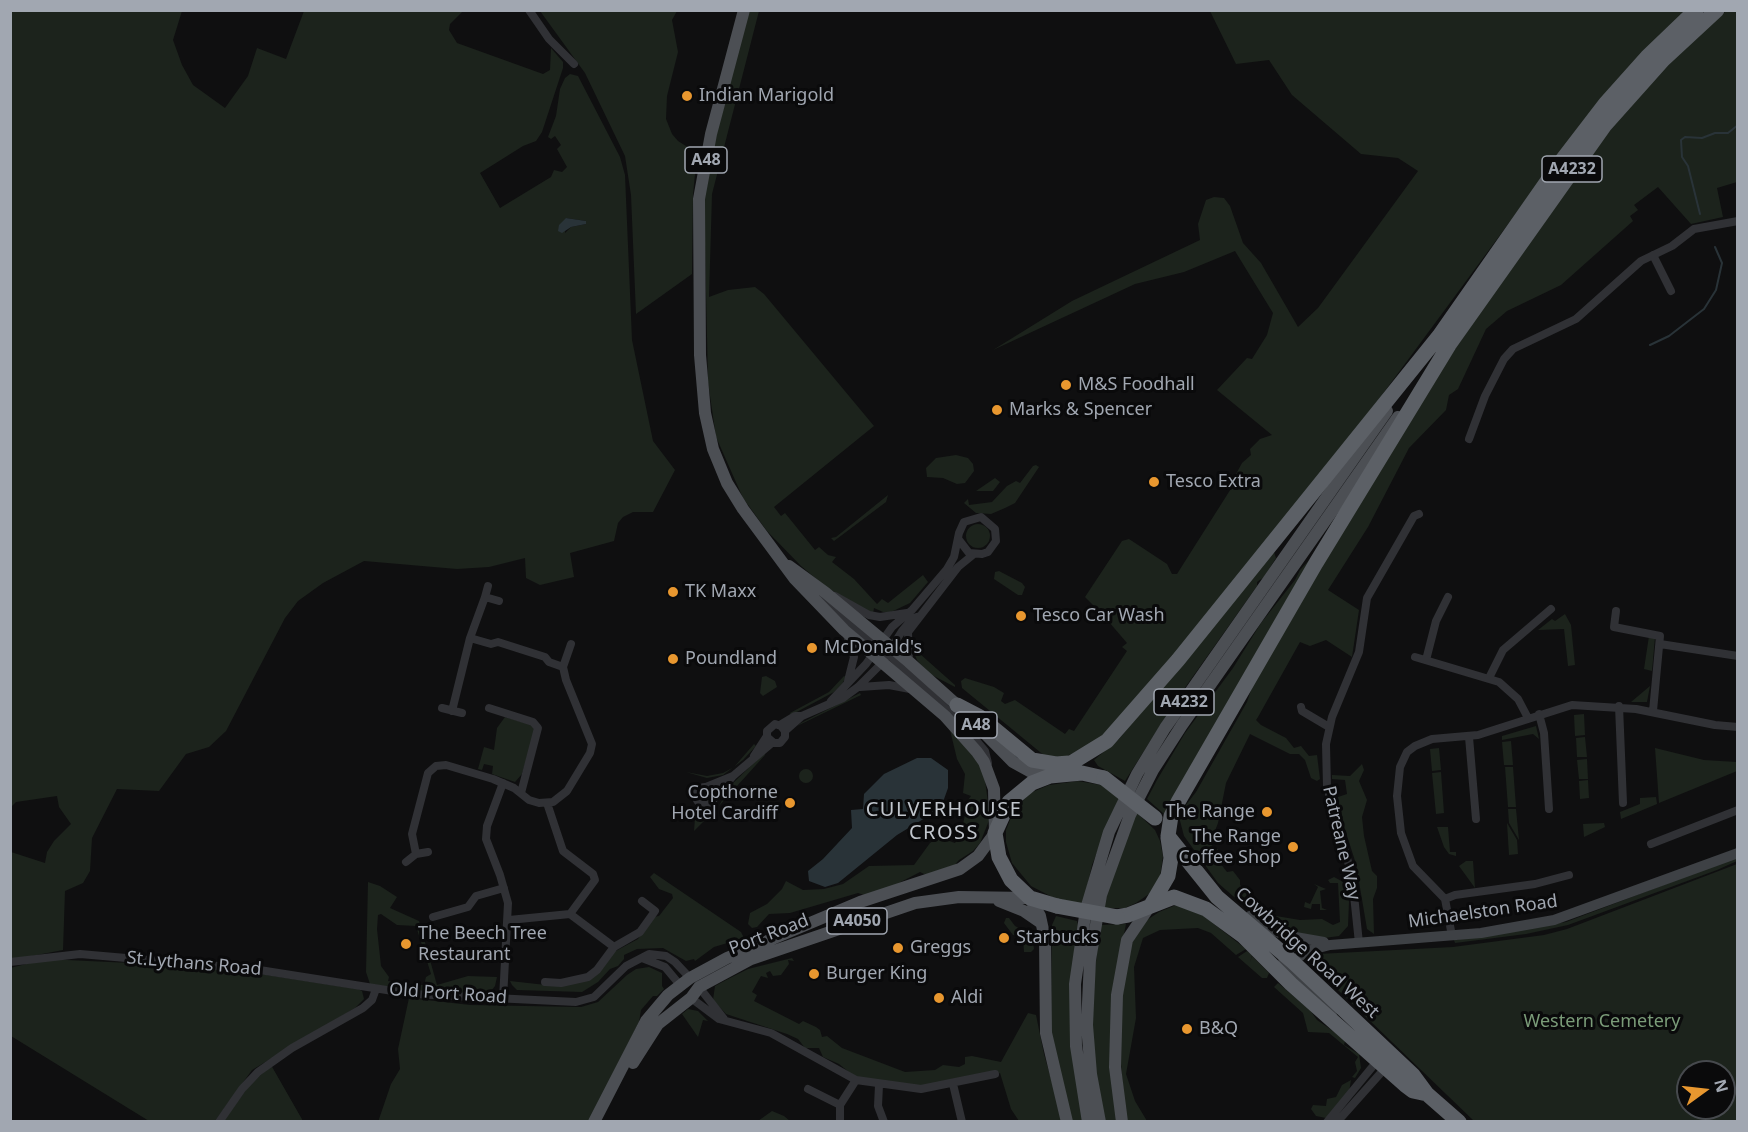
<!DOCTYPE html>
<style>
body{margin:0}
#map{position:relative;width:1748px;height:1132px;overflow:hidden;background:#0f0f10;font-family:"Noto Sans",sans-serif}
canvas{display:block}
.frame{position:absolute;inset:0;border:12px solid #a1a7b1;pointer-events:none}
.north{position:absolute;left:1676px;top:1060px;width:60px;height:60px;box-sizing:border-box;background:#0a0a0b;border:2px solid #46494d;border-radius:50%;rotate:75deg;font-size:16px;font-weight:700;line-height:24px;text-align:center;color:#a1a7b1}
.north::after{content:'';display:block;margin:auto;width:21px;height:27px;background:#e8972f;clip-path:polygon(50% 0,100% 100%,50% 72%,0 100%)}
</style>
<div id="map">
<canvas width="1748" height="1132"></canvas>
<div class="frame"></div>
<div class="north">N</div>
</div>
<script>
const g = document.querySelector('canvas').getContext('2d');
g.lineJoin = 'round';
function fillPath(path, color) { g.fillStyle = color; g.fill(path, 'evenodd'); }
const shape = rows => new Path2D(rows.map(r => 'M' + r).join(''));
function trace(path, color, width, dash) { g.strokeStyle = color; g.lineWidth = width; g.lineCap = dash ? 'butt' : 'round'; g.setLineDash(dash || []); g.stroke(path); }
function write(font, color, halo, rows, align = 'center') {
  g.font = font + ' "Noto Sans",sans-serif'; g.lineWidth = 6; g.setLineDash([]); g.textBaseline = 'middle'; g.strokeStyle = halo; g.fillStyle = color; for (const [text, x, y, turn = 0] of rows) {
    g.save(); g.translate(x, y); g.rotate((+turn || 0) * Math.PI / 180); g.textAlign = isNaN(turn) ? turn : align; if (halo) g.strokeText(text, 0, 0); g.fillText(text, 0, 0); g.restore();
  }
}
fillPath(shape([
 [11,11,182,11,173,40,182,65,193,85,225,108,248,76,257,48,286,59,304,11,463,11,450,24,449,30,457,43,543,74,550,70,551,48,563,62,563,68,542,132,536,141,523,146,480,173,500,208,551,177,554,170,562,172,567,167,557,149,561,145,555,136,551,139,548,137,556,116,560,89,565,78,570,74,578,76,620,157,625,175,632,340,653,441,675,470,653,512,633,512,623,517,618,523,614,541,570,553,574,577,540,585,526,578,525,558,489,567,457,569,364,561,323,583,298,601,285,618,226,731,209,747,186,754,159,791,117,789,92,838,90,871,83,883,65,891,63,950,11,960,11,852,45,863,47,852,54,841,71,824,59,807,57,796,16,802,11,807],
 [566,218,586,221,586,224,571,227,565,233],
 [540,11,677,11,672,20,678,52,667,96,666,119,672,134,678,141,697,153,693,195,692,274,636,314,631,195,625,156,585,73],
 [749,11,759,11,712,194,709,297,728,290,755,287,764,294,874,426,774,507,781,516,785,513,815,550,819,547,828,555,836,557,832,562,854,579,877,604,882,599,888,603,923,575,928,582,910,603,891,612,883,612,874,608,873,614,826,587,801,566,767,531,743,498,716,437,708,382,704,200,713,146],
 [1210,11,1687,11,1596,105,1379,399,1208,616,1103,739,1063,758,1046,757,962,688,961,681,965,678,994,687,1004,693,1001,701,1005,704,1015,700,1065,734,1069,729,1074,731,1127,651,1122,647,1127,643,1109,622,1104,623,1099,611,1085,597,1122,541,1129,539,1167,564,1172,574,1177,574,1239,476,1236,474,1242,463,1251,455,1250,449,1260,439,1272,435,1217,390,1247,358,1252,359,1267,335,1273,313,1235,251,1184,272,1135,284,993,350,1072,301,1200,240,1198,224,1206,200,1214,197,1224,198,1230,206,1243,243,1261,263,1298,327,1318,308,1418,171,1398,158,1361,154,1292,95,1269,60,1236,64],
 [1726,11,1737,11,1737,182,1717,188,1723,217,1691,224,1658,187,1634,205,1638,210,1630,216,1633,221,1561,285,1507,311,1486,329,1458,389,1449,395,1446,410,1409,448,1368,527,1328,590,1359,610,1352,657,1326,640,1310,646,1300,642,1258,717,1256,720,1261,725,1286,738,1294,748,1301,746,1309,756,1317,755,1320,779,1317,781,1311,778,1305,760,1299,754,1290,754,1250,734,1226,783,1218,823,1210,844,1224,854,1220,863,1227,872,1233,871,1240,880,1240,885,1248,892,1245,898,1254,901,1259,910,1270,915,1300,920,1322,919,1333,925,1340,922,1338,883,1330,883,1328,880,1334,877,1347,884,1349,902,1348,926,1339,936,1324,938,1292,933,1292,929,1288,931,1272,925,1241,903,1218,883,1184,836,1179,817,1182,810,1196,792,1247,702,1256,675,1439,373,1498,285,1596,147,1657,74],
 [956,455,968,458,973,464,974,471,965,483,957,484,943,478,927,477,926,468,936,458],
 [1036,465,1039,467,1015,503,1005,508,991,514,976,513,964,503,968,499,969,505,992,502,1007,486,1016,481,1020,483,1033,466],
 [995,478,1000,482,993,491,976,491],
 [888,495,886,502,834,541,831,538,836,537],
 '966 536a12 12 0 1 1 24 0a12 12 0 1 1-24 0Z',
 [1274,552,1276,558,1264,577,1257,582,1257,586,1177,699,1125,781,1098,766,1094,760,1119,739],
 [1310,559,1164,814,1147,799,1157,780,1185,733,1233,668,1261,623,1295,580,1300,570],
 [999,571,1022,583,1025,587,1022,595,1018,595,994,579,995,572],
 [1565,614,1571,625,1575,665,1568,666,1564,629,1538,630,1552,619,1555,621],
 [1649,636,1655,637,1652,671,1644,669],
 [911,646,955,685,955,687,928,673,917,660],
 [766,676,775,681,777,687,763,696,760,693,762,677],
 [844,676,846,677,842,684,834,692,791,715,790,713,829,692],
 [1650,686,1647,702,1631,702],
 [860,693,861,695,797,726,801,723],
 [1584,714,1585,735,1575,736,1574,715],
 [505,717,532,725,535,730,522,774,515,782,492,774,493,766,484,764,482,770,478,769,484,747,494,750,497,728],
 [1536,726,1539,739,1533,734,1502,740,1502,736],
 [950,730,978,759,985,780,990,818,980,843,973,851,959,860,952,868,926,875,920,872,893,886,864,895,858,893,790,913,769,914,757,927,752,928,748,924,750,913,767,904,782,889,786,881,803,890,824,889,843,884,869,866,914,865,930,843,938,837,955,843,961,834,968,800,971,796,963,793,965,774,957,759],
 [1585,737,1587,757,1577,757,1576,738],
 [1511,741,1513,765,1504,765,1502,742],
 [754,744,756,746,743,760,723,775,707,778,686,772,707,776,723,773,734,767],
 [1439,748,1441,770,1432,771,1430,749],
 [1655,748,1704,760,1737,762,1737,771,1659,803],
 [764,753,765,755,719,806,729,787],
 [1587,759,1588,779,1579,779,1577,760],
 [1362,764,1364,770,1359,781,1367,800,1362,817,1364,836,1372,871,1377,876,1377,888,1373,899,1374,934,1367,929,1356,864,1335,798,1347,794,1345,780,1332,779,1332,775,1350,776],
 [1505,767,1513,767,1516,807,1508,807],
 '799 776a7 7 0 1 1 14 0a7 7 0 1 1-14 0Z',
 [1441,772,1444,813,1436,814,1432,773],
 [1588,780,1589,798,1580,799,1579,781],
 [1078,781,1101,785,1119,798,1092,865,1083,905,1052,897,1031,886,1012,863,1006,842,1006,830,1014,810,1030,793,1049,785],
 [1656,797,1657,804,1621,819,1620,812,1640,804,1640,798],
 [1508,809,1516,809,1519,840,1509,823],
 [707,812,711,814,694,831,695,818],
 [1136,812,1155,830,1160,841,1163,856,1160,877,1149,894,1136,903,1125,908,1103,908,1115,865],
 [1507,823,1517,840,1518,854,1509,855],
 [1604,823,1605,827,1584,837,1583,824],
 [1437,827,1448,827,1450,852,1456,852,1456,856,1449,854,1444,847],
 [1737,857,1737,861,1717,870,1568,925,1526,934,1455,943,1454,940,1566,922],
 [1466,861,1473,861,1475,888,1459,866],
 [1737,864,1737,1121,1474,1121,1312,965,1313,957,1318,954,1453,947,1544,935,1567,929],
 [1688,1072,1724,1072,1724,1108,1688,1108],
 [654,873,741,932,744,938,714,947,695,961,694,959,686,961,663,948,637,949,624,955,624,959,618,966,610,969,598,982,582,992,517,990,512,985,510,981,555,986,588,980,612,953,638,939,653,917,659,916,673,898,672,894,659,889,650,877],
 [368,882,380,886,397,897,390,908,419,921,437,985,468,976,497,977,495,986,488,995,420,991,417,985,424,985,426,977,431,974,416,926,397,925,381,914,378,915,377,929,381,966,389,977,388,981,409,984,404,989,370,984,366,972],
 [1314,884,1326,889,1320,891,1322,908,1327,910,1320,910,1320,904,1312,904,1311,909,1304,907,1305,902,1310,904,1318,887],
 [1176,905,1196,910,1246,949,1236,955,1211,933,1198,928,1160,930,1143,938,1134,967,1136,1018,1126,1074,1135,1101,1147,1121,1126,1122,1118,1030,1129,948,1144,922,1159,912],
 [1056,916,1077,921,1078,925,1084,1121,1071,1121,1051,1031,1052,925],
 [1006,918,1009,918,1015,926,1032,935,1034,949,1031,952,1024,952,1023,937,1013,935,1004,923],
 [1126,924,1121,949,1119,1121,1105,1121,1096,1078,1091,1006,1100,925],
 [1247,951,1252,955,1250,962,1252,956,1269,973,1267,978,1262,978,1238,957],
 [792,958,794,961,788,960,789,964,781,975,773,976,770,971,766,973,768,978,761,976,752,992,757,995,754,1001,799,1024,803,1021,816,1027,820,1030,822,1037,827,1036,842,1048,905,1072,935,1070,943,1065,959,1067,965,1064,965,1057,972,1056,1001,1062,1028,1013,1036,1015,1044,1054,1063,1121,1019,1121,1011,1109,1000,1073,995,1076,894,1089,855,1077,839,1064,823,1057,819,1048,805,1048,798,1039,787,1034,726,1014,713,1000,715,986,730,978,748,969],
 [46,959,215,967,358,989,362,991,364,999,355,1008,252,1070,215,1121,149,1121,11,1036,10,968],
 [649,967,662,973,662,986,664,989,657,996,653,996,641,1010,639,1022,589,1121,378,1122,391,1084,400,1069,398,1049,409,998,470,1005,581,1007,598,1002,627,975,636,969],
 [1278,983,1310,1010,1317,1020,1336,1033,1345,1041,1344,1045,1359,1054,1361,1068,1355,1078,1352,1077,1357,1071,1355,1062,1358,1057,1329,1033,1308,1032,1303,1013,1274,987],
 [688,1009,698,1011,708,1021,703,1020,698,1037,682,1014],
 [271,1065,303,1121,222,1122,249,1086],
 [1351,1080,1349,1092,1326,1118,1316,1116,1311,1109,1313,1105,1326,1106,1327,1099,1336,1097,1342,1085],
 [772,1111,784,1116,790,1121,758,1121]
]), '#1c231c');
fillPath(shape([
 [566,218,586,221,586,224,571,227,562,233,558,231,559,225],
 [917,758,931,758,948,770,948,788,943,802,930,815,897,835,838,883,825,887,809,881,808,871,823,859,852,828,851,810,863,809,864,794,884,774]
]), '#293338');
trace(shape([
 [1700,214,1688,166,1682,157,1681,140,1685,137,1702,138,1715,133,1728,133,1738,125],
 [1650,345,1669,336,1704,309,1716,290,1722,263,1715,247]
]), '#293338', 2);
trace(shape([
 [529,10,549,39,574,64],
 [1653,255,1671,291],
 [1469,439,1485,396,1504,359,1513,349,1576,319,1641,261,1672,246,1694,229,1738,221],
 [488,586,485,597,499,601],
 [835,596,869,615,880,617,907,613],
 [485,597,470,638,491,644,498,642,545,657,549,662,563,667],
 [823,598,881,650],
 [1616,611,1614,627,1660,636,1653,711],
 [847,635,854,657,848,681],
 [1660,644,1738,656],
 [884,650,966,728,985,751,988,763],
 [1415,657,1499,682,1518,699,1528,718],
 [1426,660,1436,621,1448,597],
 [909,662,908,632,958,567,974,554],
 [1489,678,1503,650,1551,609],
 [860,687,889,685,910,689],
 [831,701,866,664,892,627,912,610,947,569,954,557,959,533,964,522,981,517,995,529,996,541,988,552,982,554,969,553,959,540],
 [1619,706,1623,803],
 [1301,707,1302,711,1329,727],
 [442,708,462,713],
 [489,708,533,722,538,728,521,793],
 [452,711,470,638],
 [1539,714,1544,733,1549,809],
 [780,725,795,716,802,716,843,698,858,687,882,663,902,631,912,619,917,617],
 [785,731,781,726,775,724,767,731,767,737,774,743,780,743,785,737,785,731,802,716],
 [1469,737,1476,819],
 [754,756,767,736],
 [503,783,487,826,486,839,500,875,508,903,503,999],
 '696 796a9 9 0 1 1 18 0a9 9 0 1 1-18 0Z',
 [706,787,733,776],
 [714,799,733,776,773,742],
 [1651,844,1738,810],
 [416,854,412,834,428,773,436,766,446,765,493,779,514,788,529,800,539,803,553,802,567,791,590,753,592,744,566,680,563,667,571,644],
 [406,862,416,854,428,852],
 [1445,899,1455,895,1535,884,1569,875],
 [570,914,614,947,640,932,655,911,642,901],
 [433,917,468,907,476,896,504,888],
 [509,920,570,914,595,880,593,874,563,851,547,803],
 [1452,936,1445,899,1413,866,1401,833,1397,796,1400,767,1407,752,1415,746,1432,739,1478,735,1572,705,1636,709,1715,725,1738,727],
 [1359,943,1352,876,1327,787,1326,744,1332,717,1359,652,1367,598,1414,516,1419,514],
 [642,958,665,967,680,985],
 [10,962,80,954,253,969,412,994,576,1002,594,997,626,966,649,954,666,956,675,962,690,978],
 [545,982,561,983,588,977,597,970,614,947],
 [699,987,724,1019],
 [691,998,719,1019,771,1033,856,1080,921,1089,995,1074],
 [953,1084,962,1122],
 [879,1085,878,1106,884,1122],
 [808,1089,840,1105],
 [219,1122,242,1089,258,1072,292,1048,363,1008,372,1000,376,989],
 [840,1122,840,1105,856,1080],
 [1327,1122,1378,1060],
 [1337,1122,1387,1066]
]), '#303135', 8);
trace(shape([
 [1250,916,1263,926,1284,935,1324,942],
 [1301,940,1284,954,1283,964,1330,1009,1334,1022],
 [1288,963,1311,950,1330,945,1481,933,1554,920,1738,853]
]), '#3e4145', 10);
trace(shape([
 [789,566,826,593,909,662,957,705,1013,762,1033,773,1050,776],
 [999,901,1024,911,1040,922],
 [633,1063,658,1024,691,998,699,987,751,959,915,903,959,897,1030,898,1040,916,1045,939,1046,1033,1067,1122],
 [594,1122,646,1021,668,995,690,978,727,958,860,902,960,869,978,856,995,833,994,789,984,762,977,752,945,716,844,630,794,578,743,509,727,483,713,449,705,413,700,355,699,199,711,134,744,10],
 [1088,1122,1076,1046,1075,984,1086,909,1109,832,1137,774,1165,728,1387,411],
 [1100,1122,1091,1074,1087,1025,1090,960,1101,895,1130,815,1153,770,1182,725,1398,417],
 [1122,1122,1115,1067,1117,995,1127,940,1150,906]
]), '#4c4f54', 12);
trace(shape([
 [957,705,980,717,1032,760,1056,764,1069,763],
 [1050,776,1107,741,1178,660,1439,336,1562,160,1605,104,1647,57,1696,10],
 [1168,836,1171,816,1178,802,1316,563,1449,345,1605,125,1663,60,1717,10],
 [1168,836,1217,897,1293,962,1413,1075,1427,1094,1459,1122],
 [1151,905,1168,876,1171,858,1168,838],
 [1057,906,1030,898,1011,880,999,857,995,833,1009,802,1032,783,1050,776,1082,773,1104,778],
 [1117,917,1128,915,1174,897,1206,909,1243,936,1291,984,1405,1085,1413,1091,1427,1094]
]), '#5c6066', 15);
trace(shape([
 [1104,778,1155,818],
 [1057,906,1117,917]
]), '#5c6066', 15);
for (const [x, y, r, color] of [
 [687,96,6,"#e8972f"],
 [1066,385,6,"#e8972f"],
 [997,410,6,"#e8972f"],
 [1154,482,6,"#e8972f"],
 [673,592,6,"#e8972f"],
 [1021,616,6,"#e8972f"],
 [812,648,6,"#e8972f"],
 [673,659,6,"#e8972f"],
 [790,803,6,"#e8972f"],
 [1267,812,6,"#e8972f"],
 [1293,847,6,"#e8972f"],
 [1004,938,6,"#e8972f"],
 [406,944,6,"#e8972f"],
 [898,948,6,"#e8972f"],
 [814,974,6,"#e8972f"],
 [939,998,6,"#e8972f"],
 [1187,1029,6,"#e8972f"]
]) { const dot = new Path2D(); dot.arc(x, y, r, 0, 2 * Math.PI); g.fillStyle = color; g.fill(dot); trace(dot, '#0a0a0b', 2); }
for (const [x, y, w] of [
 [706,160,42],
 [1572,169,60],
 [1184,702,60],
 [976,725,42],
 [857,921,60]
]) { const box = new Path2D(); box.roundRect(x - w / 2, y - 13, w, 26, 4.5); g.fillStyle = '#0a0a0b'; g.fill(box); trace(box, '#a1a7b1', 1.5); }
write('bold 16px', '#a1a7b1', null, [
 ["A48",706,160],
 ["A4232",1572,169],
 ["A4232",1184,702],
 ["A48",976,725],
 ["A4050",857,921]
]);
write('18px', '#a1a7b1', '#0a0a0b', [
 ["Indian Marigold",699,96],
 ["M&S Foodhall",1078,385],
 ["Marks & Spencer",1009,410],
 ["Tesco Extra",1166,482],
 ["TK Maxx",685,592],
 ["Tesco Car Wash",1033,616],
 ["McDonald's",824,648],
 ["Poundland",685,659],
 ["Copthorne",778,793,"right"],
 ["Hotel Cardiff",778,814,"right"],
 ["The Range",1255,812,"right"],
 ["The Range",1281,837,"right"],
 ["Coffee Shop",1281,858,"right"],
 ["The Beech Tree",418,934],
 ["Restaurant",418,955],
 ["Starbucks",1016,938],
 ["Greggs",910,948],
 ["Burger King",826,974],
 ["Aldi",951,998],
 ["B&Q",1199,1029]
], 'left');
write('18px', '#a1a7b1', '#0a0a0b', [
 ["Patreane Way",1341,843,77],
 ["Michaelston Road",1483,912,-8],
 ["Port Road",769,935,-21],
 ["Cowbridge Road West",1307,953,42],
 ["St.Lythans Road",194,964,5],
 ["Old Port Road",448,994,4]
]);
write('18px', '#7a9b78', '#0a0a0b', [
 ["Western Cemetery",1602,1022]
]);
g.letterSpacing = '1.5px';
write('20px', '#c1c6cd', '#0a0a0b', [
 ["CULVERHOUSE",944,810],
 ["CROSS",944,833]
]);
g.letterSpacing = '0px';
</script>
